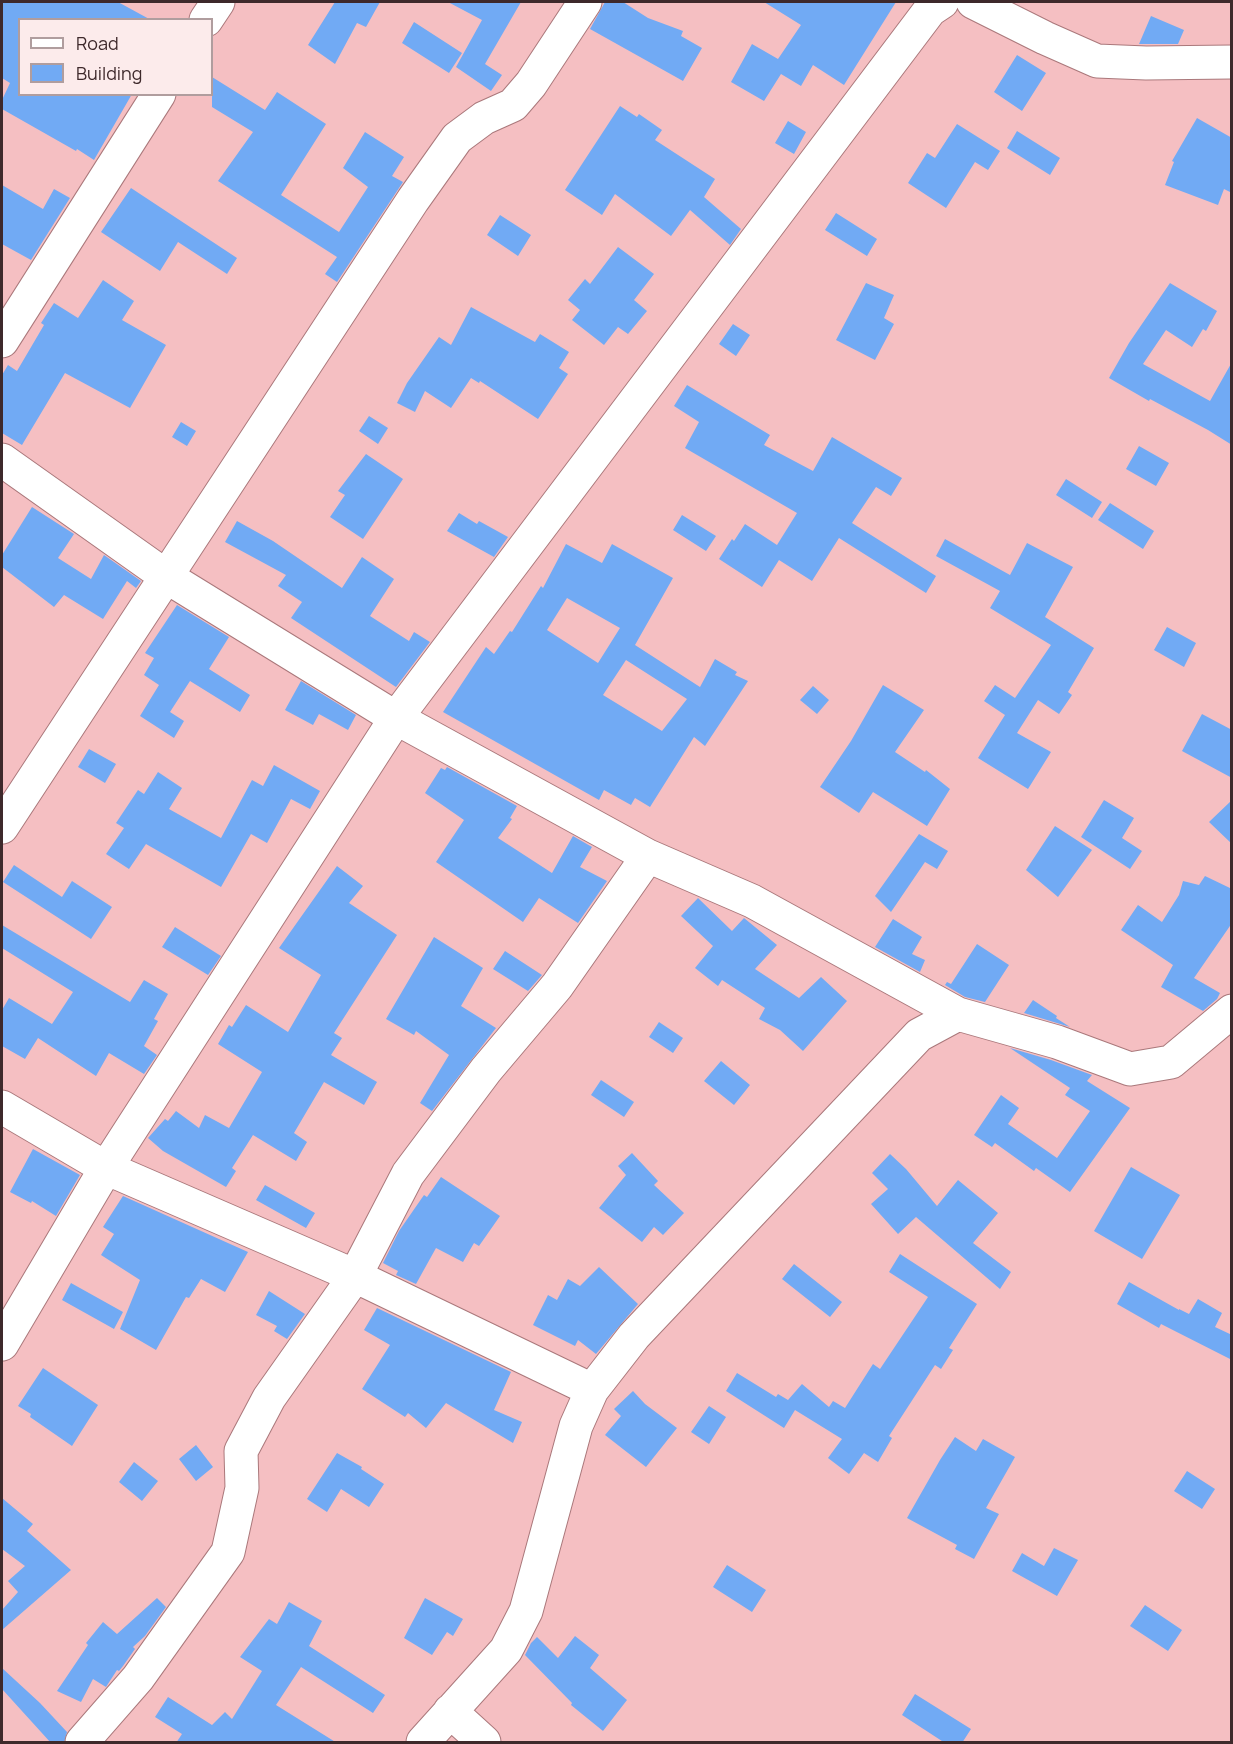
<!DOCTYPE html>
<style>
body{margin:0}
#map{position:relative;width:1233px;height:1744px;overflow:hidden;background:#f5bfc2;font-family:Manrope,sans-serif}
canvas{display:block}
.frame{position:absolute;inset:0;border:3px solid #3e292b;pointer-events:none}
.legend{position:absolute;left:18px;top:18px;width:195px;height:78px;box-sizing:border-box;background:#fcebeb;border:2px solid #b09d9e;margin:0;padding:8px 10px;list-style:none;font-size:18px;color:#3e292b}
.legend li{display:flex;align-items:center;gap:12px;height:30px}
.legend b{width:30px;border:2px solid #b09d9e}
</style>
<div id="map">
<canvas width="1233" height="1744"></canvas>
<div class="frame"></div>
<ul class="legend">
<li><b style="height:8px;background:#fff"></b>Road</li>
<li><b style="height:16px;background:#71aaf4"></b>Building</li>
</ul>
</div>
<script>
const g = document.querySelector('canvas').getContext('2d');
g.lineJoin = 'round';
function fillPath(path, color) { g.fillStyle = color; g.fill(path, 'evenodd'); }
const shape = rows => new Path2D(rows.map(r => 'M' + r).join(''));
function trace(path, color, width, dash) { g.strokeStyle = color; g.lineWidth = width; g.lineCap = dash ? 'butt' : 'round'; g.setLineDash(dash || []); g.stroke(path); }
fillPath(shape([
 [2,2,118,2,151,20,20,20,20,94,132,94,94,160,77,149,76,151,2,109,2,100,10,83,2,78],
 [335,2,380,2,366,27,357,23,335,64,308,45],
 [448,2,521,2,485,64,502,75,491,91,456,67,482,20],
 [605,2,623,2,648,18,683,31,681,36,702,48,683,81,590,29],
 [764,2,896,2,844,85,813,65,801,86,781,74,764,101,731,82,752,44,778,59,801,25],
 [1151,16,1184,30,1178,44,1139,44],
 [414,22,462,53,449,73,402,43],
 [1017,55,1046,73,1022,111,994,92],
 [212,77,265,110,277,92,326,124,281,195,339,232,368,187,343,168,365,132,404,157,392,176,403,182,337,282,325,274,337,257,218,181,253,132,212,107],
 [620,106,637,117,639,114,662,130,655,140,715,179,704,197,741,229,730,245,690,210,671,236,615,194,602,215,565,190],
 [1197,118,1232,138,1232,193,1224,189,1218,205,1165,185,1174,162,1172,161],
 [788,121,806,132,794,154,775,143],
 [957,124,1000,151,988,170,975,162,946,208,908,183,927,153,935,158],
 [1017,131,1060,158,1050,175,1007,148],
 [2,185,43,209,54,189,70,198,31,260,2,244],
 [131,188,237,258,227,274,178,242,160,271,101,232],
 [836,213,877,239,867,256,825,230],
 [500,215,531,235,518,256,487,235],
 [618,247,654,274,634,300,647,311,628,334,618,327,604,345,572,320,580,310,568,300,585,279,590,284],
 [103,280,134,301,122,320,166,345,130,408,65,373,22,445,2,433,2,375,8,365,17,371,44,325,41,323,54,303,78,318],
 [866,283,894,295,884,318,894,324,875,360,836,340],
 [1170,283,1217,311,1206,331,1203,329,1192,347,1166,330,1143,364,1210,401,1232,362,1232,445,1208,430,1150,399,1149,401,1109,378,1129,343],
 [471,307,535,342,540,334,569,352,559,368,568,374,538,419,480,381,479,383,471,378,451,408,425,391,415,412,397,403,407,383,439,337,451,345],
 [733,324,750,335,736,356,719,344],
 [687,385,770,435,764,445,813,471,832,437,902,478,891,496,876,487,852,523,936,576,926,593,839,538,812,581,779,560,762,587,719,559,732,539,734,541,745,524,777,545,797,513,685,448,699,422,674,406],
 [369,416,388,428,378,444,359,431],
 [181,422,196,431,187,446,172,437],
 [1139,446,1169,463,1156,486,1126,469],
 [366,454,403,479,363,539,330,517,345,495,338,491],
 [1066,479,1102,502,1092,518,1056,495],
 [1110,503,1154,531,1143,549,1098,520],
 [32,507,74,534,58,558,91,579,104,555,141,581,136,588,127,581,103,619,64,595,54,607,2,567,2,555],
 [459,513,477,524,479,521,508,537,494,557,447,531],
 [682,515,716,536,706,551,673,530],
 [237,521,273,541,342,588,362,557,394,579,370,616,409,641,414,632,430,642,396,687,291,618,302,602,278,586,286,575,225,542],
 [945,539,1010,575,1027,543,1073,567,1045,617,1094,648,1068,692,1072,695,1059,714,1038,700,1017,733,1051,752,1028,789,978,758,1005,715,984,701,995,685,1015,698,1051,645,990,608,1000,591,936,556],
 [566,544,602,563,612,544,673,578,635,645,700,687,715,659,737,672,735,675,748,681,705,746,694,737,650,807,635,798,631,805,604,790,599,800,443,712,486,647,494,654,510,631,512,632,541,586,543,588],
 [567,598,620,628,598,663,547,630],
 [626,660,687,699,662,731,603,695],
 [177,605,229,637,209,669,250,695,240,712,190,681,170,712,184,721,174,738,140,716,159,685,144,675,154,658,145,653],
 [1167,627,1196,643,1184,667,1154,650],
 [301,681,356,715,348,730,319,714,313,725,285,710],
 [883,685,924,710,895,752,925,772,926,770,950,789,927,826,873,792,859,813,820,787,851,741],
 [813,686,829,700,817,714,800,700],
 [1202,714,1232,730,1232,778,1182,751],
 [89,749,116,764,105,783,78,767],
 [274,765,320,791,310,809,291,799,267,843,251,834,221,887,146,844,129,869,106,854,124,828,116,823,138,790,144,794,158,772,182,788,169,809,221,838,252,780,263,786],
 [447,767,517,806,510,818,512,819,498,838,552,873,573,836,592,847,580,867,607,881,578,923,539,898,523,922,436,862,464,820,425,793,441,768,445,770],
 [1104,800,1134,818,1122,838,1142,851,1130,869,1081,837],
 [1232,800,1232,844,1209,822],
 [1055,826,1092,850,1058,897,1026,870],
 [919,834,948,851,937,869,925,862,891,912,875,896],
 [14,865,62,897,72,881,112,907,91,939,3,882],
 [337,866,363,886,349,903,397,935,334,1033,342,1038,331,1055,377,1082,364,1105,324,1082,294,1133,307,1142,296,1161,253,1135,232,1168,236,1171,226,1187,163,1151,148,1138,165,1119,168,1121,176,1111,199,1128,205,1115,229,1128,262,1072,218,1044,229,1025,232,1027,246,1005,288,1032,321,975,279,948],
 [1205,876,1232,889,1232,923,1194,978,1220,993,1217,999,1203,1011,1161,987,1173,965,1121,930,1138,905,1162,922,1179,895,1183,881,1199,885],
 [698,898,732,931,744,918,777,945,755,969,799,998,821,977,847,1001,803,1051,780,1030,759,1019,765,1008,722,980,718,986,695,968,713,946,681,916],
 [893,919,922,937,912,954,925,960,920,972,875,947],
 [2,925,130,1002,144,980,168,994,154,1019,158,1021,144,1046,157,1055,144,1074,109,1053,96,1076,38,1038,25,1059,2,1046,2,1010,9,998,52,1024,73,992,2,948],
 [175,927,221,956,208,975,162,947],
 [434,937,483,968,461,1006,496,1028,432,1111,420,1103,449,1055,416,1031,414,1035,386,1019],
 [977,944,1009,965,985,1002,965,997,945,985,947,982,951,984],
 [505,951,542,975,528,991,493,969],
 [1033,1000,1057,1016,1056,1018,1070,1027,1024,1013],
 [659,1022,683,1038,673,1053,649,1037],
 [1010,1048,1051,1060,1092,1075,1087,1081,1130,1108,1070,1192,1036,1168,1034,1171,995,1143,992,1147,974,1135,1001,1095,1019,1108,1008,1124,1057,1158,1090,1111,1065,1095,1070,1088],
 [721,1061,750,1085,734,1105,704,1081],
 [601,1080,634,1102,624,1117,591,1095],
 [33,1149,80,1175,56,1216,32,1201,31,1203,10,1192],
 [632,1153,658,1181,654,1185,684,1213,663,1235,654,1227,642,1242,599,1208,626,1175,618,1166],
 [890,1154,906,1169,937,1206,958,1180,998,1213,973,1243,1011,1272,1000,1289,916,1217,898,1234,871,1204,888,1189,872,1173],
 [1131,1167,1180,1195,1142,1259,1094,1231],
 [441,1177,500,1216,479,1246,474,1243,463,1262,436,1248,416,1284,396,1275,398,1271,383,1263,399,1231,424,1195,427,1197],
 [265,1185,315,1213,306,1228,256,1200],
 [123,1196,248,1252,225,1292,201,1279,189,1298,186,1297,156,1350,120,1329,140,1280,101,1255,114,1234,103,1227],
 [900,1254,977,1304,949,1348,953,1350,941,1369,935,1365,889,1436,892,1438,878,1462,864,1453,849,1474,828,1458,842,1439,795,1410,784,1428,726,1391,737,1373,776,1397,778,1394,788,1400,802,1384,829,1407,833,1401,845,1408,873,1364,880,1369,928,1297,889,1272],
 [794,1264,842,1302,830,1317,782,1279],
 [599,1267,638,1304,596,1354,578,1340,575,1346,533,1325,548,1295,557,1300,568,1279,580,1286],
 [1129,1282,1179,1310,1179,1309,1189,1314,1198,1299,1222,1313,1215,1327,1232,1335,1232,1360,1161,1324,1159,1328,1117,1304],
 [71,1283,123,1312,114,1329,62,1300],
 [269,1291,305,1314,287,1339,274,1331,277,1326,256,1315],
 [377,1308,511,1372,494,1410,522,1422,513,1443,446,1403,426,1428,408,1413,405,1417,362,1389,390,1345,364,1330],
 [43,1368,98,1405,72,1446,30,1417,31,1414,18,1406],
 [633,1391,645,1404,677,1428,646,1467,605,1435,621,1416,614,1409],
 [709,1406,726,1417,709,1444,691,1432],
 [955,1437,976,1451,983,1439,1015,1457,986,1508,999,1514,974,1559,955,1549,957,1545,907,1518,940,1460],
 [196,1445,213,1467,196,1481,179,1459],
 [337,1453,362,1467,361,1469,384,1484,369,1507,341,1489,327,1512,307,1499],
 [134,1462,158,1481,142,1501,119,1482],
 [1187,1471,1215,1489,1202,1509,1174,1491],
 [2,1498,33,1524,27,1531,71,1570,2,1630,2,1610,18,1592,8,1581,25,1566,2,1549],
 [1054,1548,1078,1560,1057,1596,1012,1571,1022,1553,1044,1566],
 [727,1565,766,1590,752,1612,713,1587],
 [157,1598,166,1607,145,1636,133,1647,135,1649,123,1666,119,1671,117,1670,106,1687,93,1679,81,1702,57,1691,88,1645,86,1643,103,1622,117,1634],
 [425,1598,463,1619,453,1636,447,1632,432,1655,404,1638],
 [289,1602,322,1621,309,1646,385,1695,373,1713,301,1667,276,1705,337,1743,176,1743,182,1734,155,1717,168,1697,212,1725,225,1712,232,1719,262,1671,240,1657,269,1619,277,1624],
 [1145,1605,1182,1630,1168,1651,1130,1626],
 [575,1636,599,1655,590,1668,627,1700,603,1731,571,1705,572,1703,525,1655,531,1643,537,1637,558,1658],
 [2,1668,40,1703,67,1732,64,1743,51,1743,2,1689],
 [915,1694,971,1729,962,1743,945,1743,902,1715]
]), '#71aaf4');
const minor = shape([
 [973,2,1045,38,1097,61,1146,63,1232,62],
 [206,20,218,2],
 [2,341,159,94],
 [2,460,167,577,396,718,648,856,752,901,958,1014],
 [2,827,413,200,457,138,484,118,513,105,531,84,585,2],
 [2,1107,106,1168,355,1276,592,1390],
 [2,1344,106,1168,396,718,930,10,942,2],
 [450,1711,484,1742],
 [82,1742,138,1678,228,1552,242,1488,241,1451,269,1398,355,1276,408,1174,486,1070,557,986,648,856],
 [423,1742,506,1650,526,1611,576,1426,592,1390,634,1336,919,1035,958,1014,1057,1042,1130,1069,1171,1062,1232,1011]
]);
trace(minor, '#aa787b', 35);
trace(minor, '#fff', 33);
</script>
